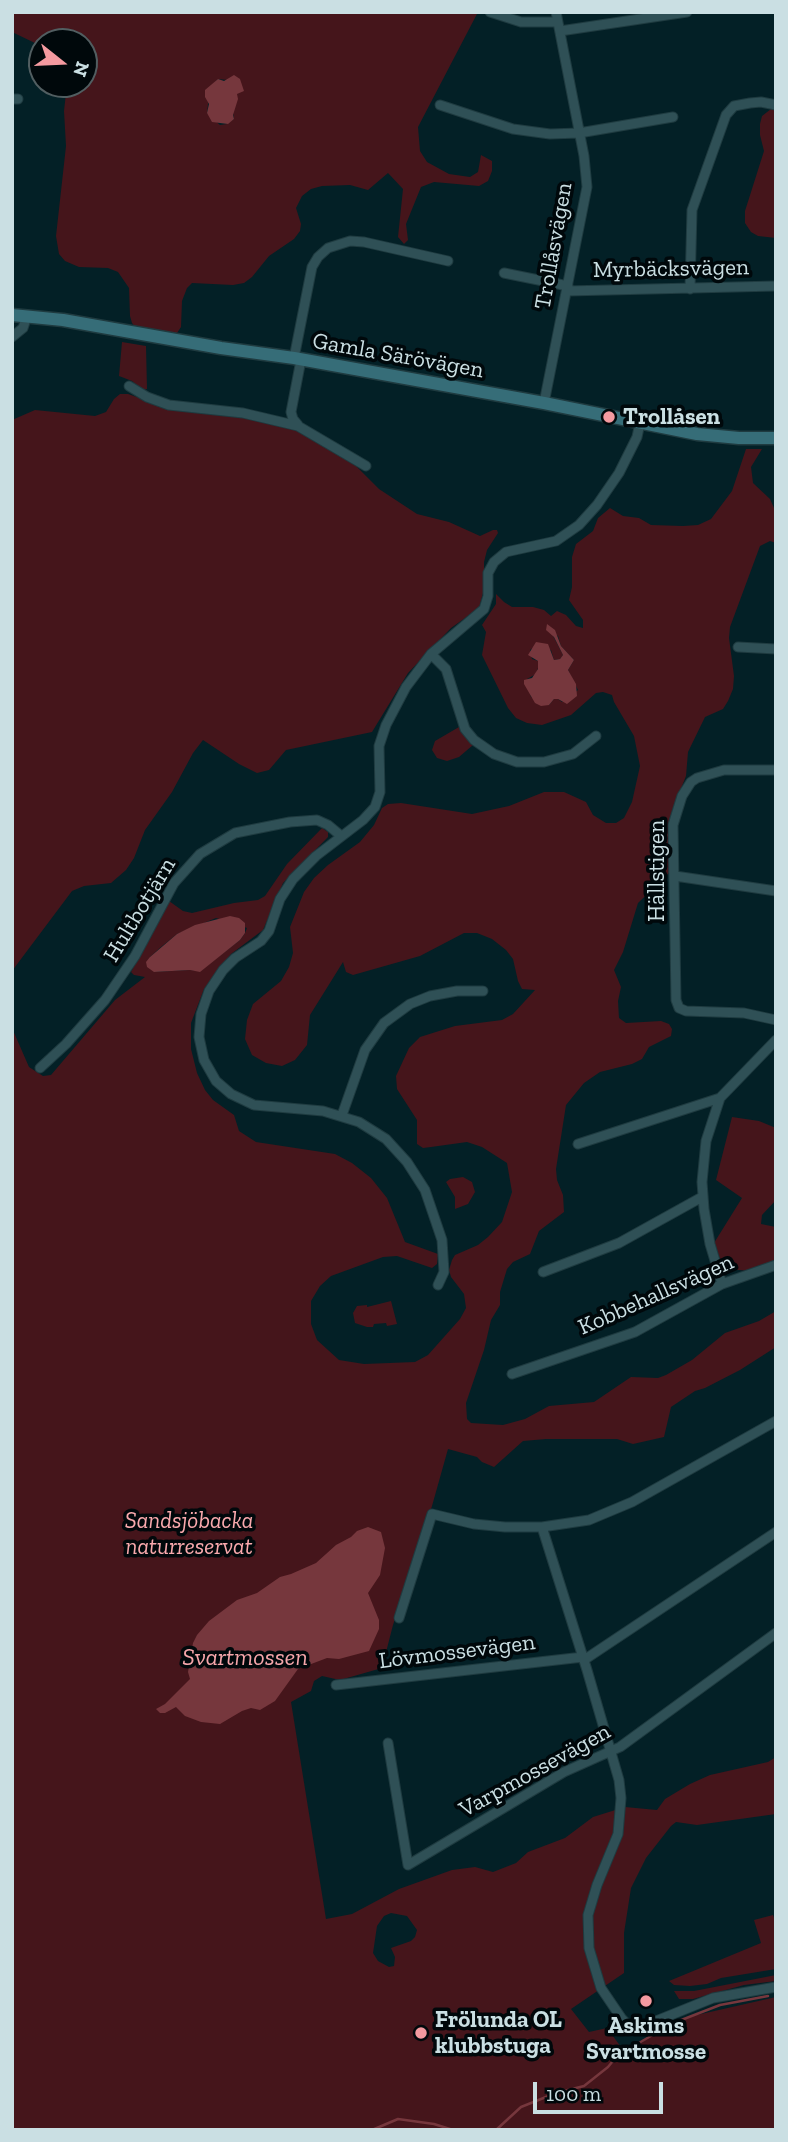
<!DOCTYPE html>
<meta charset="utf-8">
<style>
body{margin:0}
#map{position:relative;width:788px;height:2142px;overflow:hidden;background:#032026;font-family:"Zilla Slab",serif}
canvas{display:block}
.frame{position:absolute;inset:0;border:14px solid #cadfe3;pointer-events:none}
.north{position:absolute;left:28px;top:28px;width:70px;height:70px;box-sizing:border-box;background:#00080b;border:2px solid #515e61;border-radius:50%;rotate:108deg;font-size:19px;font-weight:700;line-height:28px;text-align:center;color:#cadfe3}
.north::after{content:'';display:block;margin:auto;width:24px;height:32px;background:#f49aa0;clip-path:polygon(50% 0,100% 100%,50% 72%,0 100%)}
.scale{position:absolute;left:533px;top:2082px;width:130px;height:32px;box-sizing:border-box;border:4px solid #cadfe3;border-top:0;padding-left:9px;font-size:21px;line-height:24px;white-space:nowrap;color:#cadfe3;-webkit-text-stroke:5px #00080b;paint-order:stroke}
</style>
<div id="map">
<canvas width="788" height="2142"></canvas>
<div class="frame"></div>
<div class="north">N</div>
<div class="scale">100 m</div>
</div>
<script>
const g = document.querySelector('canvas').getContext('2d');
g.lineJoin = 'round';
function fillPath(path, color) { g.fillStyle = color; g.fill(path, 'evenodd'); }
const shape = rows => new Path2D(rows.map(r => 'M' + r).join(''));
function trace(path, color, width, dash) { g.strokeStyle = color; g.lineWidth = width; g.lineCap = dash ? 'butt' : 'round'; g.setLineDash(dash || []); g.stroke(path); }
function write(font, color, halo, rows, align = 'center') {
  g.font = font + ' "Zilla Slab",serif'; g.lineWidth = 7; g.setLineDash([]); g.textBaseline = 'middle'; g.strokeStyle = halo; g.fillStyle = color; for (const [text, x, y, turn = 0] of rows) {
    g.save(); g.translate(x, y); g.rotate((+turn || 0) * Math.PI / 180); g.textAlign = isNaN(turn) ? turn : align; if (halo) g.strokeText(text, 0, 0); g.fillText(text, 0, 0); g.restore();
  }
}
fillPath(shape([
 [12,12,478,12,418,127,420,151,427,162,449,174,470,177,478,172,481,155,492,161,492,171,488,181,479,186,434,182,421,187,406,224,408,240,404,244,398,237,403,189,388,173,368,190,350,185,322,186,311,189,302,196,296,208,301,224,300,231,294,239,269,256,252,277,244,283,233,285,192,283,187,288,182,301,181,327,177,333,172,335,136,328,132,323,130,316,129,288,118,272,108,268,79,267,65,261,59,254,56,236,66,146,64,111,66,93,64,84,84,84,84,42,42,42,42,46,37,44,12,32],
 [218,79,228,80,234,119,227,124,220,125,207,113,210,87],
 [771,109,776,109,776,238,758,236,751,232,745,223,745,211,764,151,760,135,760,124,762,116],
 [122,342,146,346,147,389,143,390,132,381,119,376],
 [120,394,128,394,166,407,243,417,298,430,356,466,379,489,417,514,449,522,480,536,493,530,497,530,498,533,487,550,484,562,484,589,479,608,451,628,408,673,372,732,286,750,269,770,257,773,239,764,203,740,193,753,172,792,145,830,134,858,126,870,111,883,84,886,72,891,12,971,12,420,35,410,95,416,106,412,114,399],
 [746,449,762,449,751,467,753,483,770,499,774,508,776,543,770,541,760,546,730,627,729,638,734,676,733,689,728,701,723,709,705,717,688,752,686,776,672,811,670,872,638,903,623,952,614,970,621,987,618,1001,619,1018,626,1023,661,1021,669,1024,672,1029,671,1036,649,1047,642,1059,632,1064,600,1072,584,1083,566,1105,556,1169,557,1180,563,1195,564,1212,539,1231,530,1254,513,1262,507,1269,500,1292,500,1305,491,1320,484,1350,466,1403,467,1419,471,1423,503,1425,525,1419,549,1406,594,1402,631,1377,658,1378,666,1375,692,1360,725,1333,759,1321,776,1311,776,1347,740,1370,705,1388,695,1391,671,1407,664,1437,633,1444,617,1439,546,1439,523,1441,494,1467,482,1462,477,1457,448,1449,432,1506,393,1625,382,1668,340,1680,322,1676,314,1681,311,1691,291,1702,326,1919,352,1914,399,1889,452,1870,475,1867,493,1872,516,1863,528,1852,565,1838,593,1817,625,1807,657,1810,665,1799,690,1784,710,1775,768,1762,776,1757,776,1814,697,1825,676,1822,671,1826,646,1858,631,1888,624,1933,624,1973,571,2009,589,2032,607,2028,621,2047,632,2051,651,2035,688,2017,776,1997,776,2130,12,2130,12,1028,29,1067,43,1076,51,1075,115,1000,145,977,134,975,131,972,169,901,183,911,192,913,234,903,258,900,265,896,287,864,322,828,328,832,328,837,283,883,263,930,231,954,204,989,191,1023,191,1049,197,1073,205,1090,213,1100,234,1115,239,1131,256,1142,335,1154,352,1163,371,1178,387,1198,405,1242,438,1254,437,1264,432,1268,397,1256,383,1257,331,1276,320,1286,311,1301,311,1324,317,1340,339,1360,364,1364,415,1362,428,1355,460,1319,466,1308,464,1294,451,1277,449,1270,452,1260,455,1255,478,1245,488,1237,502,1222,512,1192,507,1163,482,1147,467,1142,431,1147,423,1148,417,1144,417,1120,397,1089,396,1076,409,1048,420,1037,455,1026,502,1020,513,1014,535,990,522,989,518,981,513,959,506,950,492,939,477,933,464,933,420,956,353,975,346,972,343,962,310,1015,307,1045,295,1060,282,1066,266,1063,252,1055,245,1039,247,1020,253,1004,281,981,289,967,293,953,290,927,304,892,314,878,328,865,360,842,374,825,382,808,388,804,401,803,472,814,509,806,544,792,564,792,586,802,593,815,606,823,616,823,624,818,632,802,640,766,634,736,614,702,612,695,603,692,596,693,571,715,542,725,527,723,516,718,508,708,482,655,486,632,482,625,496,604,496,594,504,602,512,607,533,607,544,610,551,616,557,611,566,615,576,626,583,628,583,620,569,600,572,587,572,557,576,544,593,531,598,518,610,508,623,516,639,518,651,525,683,526,698,525,711,519,732,491],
 [551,632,558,636,561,646,574,660,568,670,578,690,562,702,558,699,554,699,549,705,531,697,527,679,536,674,539,665,538,661,532,659,530,650,534,647,551,650,554,660,560,659,563,655],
 [216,918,247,928,245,933,240,940,200,971,190,970,154,972,150,957,161,947,177,934],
 [391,1913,407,1916,417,1930,415,1937,411,1941,391,1948,395,1957,394,1966,389,1967,378,1961,373,1953,377,1926,384,1916],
 [459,727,473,745,459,757,447,761,437,758,432,750,435,741],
 [732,1117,759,1121,776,1128,776,1200,762,1215,761,1224,776,1227,776,1260,750,1271,728,1269,722,1264,714,1243,742,1198,716,1180],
 [463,1177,472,1182,475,1192,468,1204,455,1209,455,1197,446,1182,450,1179],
 [391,1301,397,1324,387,1326,386,1323,374,1324,373,1327,367,1327,355,1323,353,1313,357,1306,367,1305,367,1307],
 [773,1915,776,1923,776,1969,721,1978,707,1984,690,1986,674,1985,669,1981,761,1943,754,1920],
 [776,1975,776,1981,744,1985,693,1999,679,1999,674,1991,694,1991]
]), '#45151b');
fillPath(shape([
 [234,75,240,79,244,91,237,94,238,99,233,115,234,119,228,124,212,122,207,113,209,104,205,97,205,90,218,79,224,81],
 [547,624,555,630,561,646,574,660,568,670,576,684,577,696,567,704,558,699,554,699,549,705,541,706,535,703,524,684,524,680,532,678,538,669,538,661,528,655,536,642,548,644,554,660,560,659,563,655,554,637,546,630],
 [230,916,239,918,245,923,245,933,240,940,200,972,190,970,154,972,147,967,146,962,150,957,177,934,195,925],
 [368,1527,381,1532,385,1548,380,1575,368,1593,379,1620,379,1629,369,1651,339,1659,327,1658,298,1669,275,1701,260,1710,251,1708,242,1711,220,1724,201,1722,185,1716,176,1707,165,1713,160,1713,156,1709,165,1704,190,1679,188,1672,193,1643,197,1635,209,1621,237,1600,257,1593,280,1577,291,1574,316,1563,336,1545,351,1537,357,1531]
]), '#76373d');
trace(shape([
 [372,2130,398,2119,434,2124,453,2130],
 [496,2130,521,2107,556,2093,584,2086,608,2067,617,2056,671,2024,720,2005,768,1996]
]), '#76373d', 2.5);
const street = shape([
 [490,12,521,22,558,22],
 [560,31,687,12],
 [12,99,18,99],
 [440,105,513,129,550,134,579,133,673,117],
 [504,273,568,286],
 [690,289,692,210,726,115,734,106,750,103,761,102,776,105],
 [567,291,776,286],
 [12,337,23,328,27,316],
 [294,358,312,267,318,257,328,248,350,241,364,242,448,261],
 [129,386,147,397,169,405,243,413,298,426,366,466],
 [544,403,587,187,584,156,556,12],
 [298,425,293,419,291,412,301,360],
 [738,647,776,649],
 [431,654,446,669,465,729,474,740,494,754,517,762,544,762,573,754,596,736],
 [776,770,724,770,697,778,691,782,682,796,673,825,676,1000,679,1008,686,1011,744,1013,776,1020],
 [675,876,776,891],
 [40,1068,66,1044,105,1000,135,956,174,883,200,854,235,833,290,822,317,820,328,825,340,835],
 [342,1115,365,1050,384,1023,410,1004,430,996,457,991,483,991],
 [578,1144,720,1098],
 [543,1272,619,1243,702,1197],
 [722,1284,710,1244,704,1209,702,1182,706,1141,720,1098,776,1040],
 [438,1285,444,1272,442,1240,425,1190,407,1162,386,1139,359,1122,323,1111,254,1105,231,1094,216,1081,204,1060,199,1037,201,1014,209,991,223,970,235,958,261,941,269,931,280,899,293,879,316,856,363,820,375,807,380,792,379,746,386,725,406,687,431,654,484,609,488,596,488,573,494,562,506,552,556,541,579,525,597,505,619,473,637,437,640,423],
 [512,1374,635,1332,722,1284,776,1265],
 [542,1527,587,1670,619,1780,621,1798,618,1834,597,1885,588,1915,589,1948,601,1988,622,2019,630,2027,636,2029,713,1998,776,1987],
 [399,1618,432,1514,474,1524,505,1527,542,1527,589,1520,632,1502,776,1421],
 [584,1660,776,1532],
 [336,1685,583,1657],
 [388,1743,408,1865,564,1772,620,1747,776,1633]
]);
const secondary = shape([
 [12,315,63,320,221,348,294,358,544,403,697,434,739,438,776,438]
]);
trace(street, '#1f3b40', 11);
trace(secondary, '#1f3b40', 15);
trace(street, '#2f5056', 9);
trace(secondary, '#366d78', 12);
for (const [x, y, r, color] of [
 [609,417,7,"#f49aa0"],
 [646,2001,7,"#f49aa0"],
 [421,2033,7,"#f49aa0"]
]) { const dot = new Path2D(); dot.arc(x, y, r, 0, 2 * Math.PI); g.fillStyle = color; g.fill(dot); trace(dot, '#00080b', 2.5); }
write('23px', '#cadfe3', '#00080b', [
 ["Trollåsvägen",554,246,-80],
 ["Myrbäcksvägen",671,269,-1],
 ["Gamla Särövägen",398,356,10],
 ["Hällstigen",657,871,-90],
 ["Hultbotjärn",140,910,-59],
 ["Kobbehallsvägen",656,1295,-24],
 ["Lövmossevägen",457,1652,-7],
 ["Varpmossevägen",535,1771,-29]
]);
write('bold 23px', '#cadfe3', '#00080b', [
 ["Trollåsen",623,417],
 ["Frölunda OL",435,2020],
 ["klubbstuga",435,2046],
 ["Askims",646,2026,"center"],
 ["Svartmosse",646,2052,"center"]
], 'left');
write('italic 23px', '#f9a9ad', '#00080b', [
 ["Sandsjöbacka",189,1521],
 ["naturreservat",189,1547]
]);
write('italic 24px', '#f6a6ab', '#00080b', [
 ["Svartmossen",245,1658]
]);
</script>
